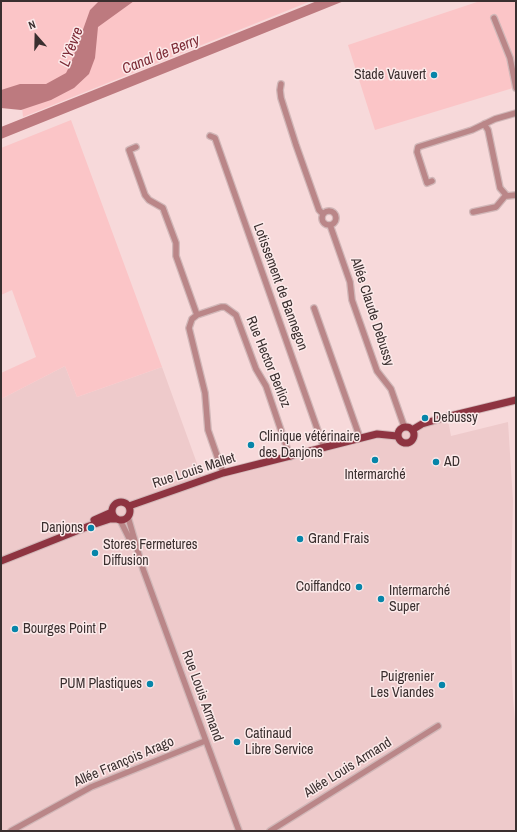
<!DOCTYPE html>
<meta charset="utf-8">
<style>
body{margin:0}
#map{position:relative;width:517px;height:832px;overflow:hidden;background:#f7d9da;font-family:"Archivo Narrow",sans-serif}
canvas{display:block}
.frame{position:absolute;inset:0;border:2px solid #3a2f2f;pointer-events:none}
.north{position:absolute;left:16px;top:16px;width:40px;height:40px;-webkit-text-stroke:3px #fceaea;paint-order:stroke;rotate:340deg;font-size:11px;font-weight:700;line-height:16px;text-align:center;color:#3a2f2f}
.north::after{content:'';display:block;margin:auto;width:14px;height:18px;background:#3a2f2f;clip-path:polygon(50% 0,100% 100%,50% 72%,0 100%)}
</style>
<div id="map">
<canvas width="517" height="832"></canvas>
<div class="frame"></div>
<div class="north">N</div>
</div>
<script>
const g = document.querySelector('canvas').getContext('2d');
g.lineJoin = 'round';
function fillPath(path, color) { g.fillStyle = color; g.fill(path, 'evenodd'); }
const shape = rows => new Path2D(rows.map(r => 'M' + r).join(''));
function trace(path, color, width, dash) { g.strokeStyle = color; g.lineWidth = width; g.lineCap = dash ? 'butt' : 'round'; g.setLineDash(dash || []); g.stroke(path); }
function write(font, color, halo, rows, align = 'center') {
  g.font = font + ' "Archivo Narrow",sans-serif'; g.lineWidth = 3; g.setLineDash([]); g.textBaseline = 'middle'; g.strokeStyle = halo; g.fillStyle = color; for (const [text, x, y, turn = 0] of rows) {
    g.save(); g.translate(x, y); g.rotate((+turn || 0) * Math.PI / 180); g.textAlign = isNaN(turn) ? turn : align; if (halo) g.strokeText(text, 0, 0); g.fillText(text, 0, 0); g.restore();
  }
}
fillPath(shape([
 [65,366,77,397,162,367,203,480,426,422,448,420,451,436,508,422,513,501,510,617,513,698,516,731,515,831,1,831,1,399]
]), '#eecacb');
fillPath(shape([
 [1,1,311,1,23,117,20,85,1,90],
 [480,1,516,1,516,62,508,63,513,88,375,130,348,45],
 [71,120,162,367,77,397,65,366,1,399,1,373,36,357,12,290,1,295,1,148]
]), '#fbc5c7');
fillPath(shape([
 [99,1,134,1,98,27,95,58,89,74,74,88,51,100,21,110,1,108,1,90,20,84,46,84,66,73,71,63,90,10],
 [317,1,344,1,1,139,1,127]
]), '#bd7a7f');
const minor = shape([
 [494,18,510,58,516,88],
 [281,84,280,90,281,98,296,145,319,210,323,214],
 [484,124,488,130,500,188,507,196,516,195],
 [210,136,215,138,324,448],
 [136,147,129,150,145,195,149,200,163,208,164,211,176,243,176,256,197,315],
 [432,181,427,183,417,152,418,147,472,130,495,119,516,113],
 '322 218a7 7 0 1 1 14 0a7 7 0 1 1-14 0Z',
 [473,212,496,207,506,195],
 [330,225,350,282,352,300,377,371,391,389,404,426],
 [314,308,360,438],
 [223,473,208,430,205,393,189,328,192,319,197,315,221,307,225,307,236,315,256,369,266,386,290,457],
 [128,517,143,569,239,831],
 [120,520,133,546],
 [11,831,91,787,205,741],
 [270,831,438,726]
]);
const major = shape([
 '398 435a8 8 0 1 1 16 0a8 8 0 1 1-16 0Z',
 [412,430,422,424,446,417,516,400],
 '112 511a9 9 0 1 1 18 0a9 9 0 1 1-18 0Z',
 [129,506,223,473,377,434,397,436],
 [94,520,112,512],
 [1,561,89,526,110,519,117,519]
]);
trace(minor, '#d1b7b8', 8);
trace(major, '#d1b7b8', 9);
trace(minor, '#ba8688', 5.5);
trace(major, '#8e3441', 7);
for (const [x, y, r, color] of [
 [434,75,4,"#0685a9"],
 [425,418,4,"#0685a9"],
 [251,445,4,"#0685a9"],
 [375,460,4,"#0685a9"],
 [436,462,4,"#0685a9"],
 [91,528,4,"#0685a9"],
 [300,539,4,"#0685a9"],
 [95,553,4,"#0685a9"],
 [359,587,4,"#0685a9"],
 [381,599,4,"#0685a9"],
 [15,629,4,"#0685a9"],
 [150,684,4,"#0685a9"],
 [442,685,4,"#0685a9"],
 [237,742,4,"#0685a9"]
]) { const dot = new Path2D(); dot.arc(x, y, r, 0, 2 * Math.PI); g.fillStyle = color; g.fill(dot); trace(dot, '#fceaea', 1.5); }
write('14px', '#3a2f2f', '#fceaea', [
 ["Stade Vauvert",426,75,"right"],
 ["Debussy",433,418],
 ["Clinique vétérinaire",259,437],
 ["des Danjons",259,453],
 ["AD",444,462],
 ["Intermarché",375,475,"center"],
 ["Danjons",83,528,"right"],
 ["Grand Frais",308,539],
 ["Stores Fermetures",103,545],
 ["Diffusion",103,561],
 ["Coiffandco",351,587,"right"],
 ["Intermarché",389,591],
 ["Super",389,607],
 ["Bourges Point P",23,629],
 ["Puigrenier",434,677,"right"],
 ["Les Viandes",434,693,"right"],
 ["PUM Plastiques",142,684,"right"],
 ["Catinaud",245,734],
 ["Libre Service",245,750]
], 'left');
write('14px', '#3a2f2f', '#fceaea', [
 ["Lotissement de Bannegon",280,287,70],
 ["Allée Claude Debussy",372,312,72],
 ["Rue Hector Berlioz",268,362,68],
 ["Rue Louis Mallet",194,471,-18],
 ["Rue Louis Armand",202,696,70],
 ["Allée François Arago",124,762,-23],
 ["Allée Louis Armand",348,768,-32]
]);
write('italic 15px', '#7d2c37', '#fceaea', [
 ["L'Yèvre",72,47,-69],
 ["Canal de Berry",161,55,-22]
]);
</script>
